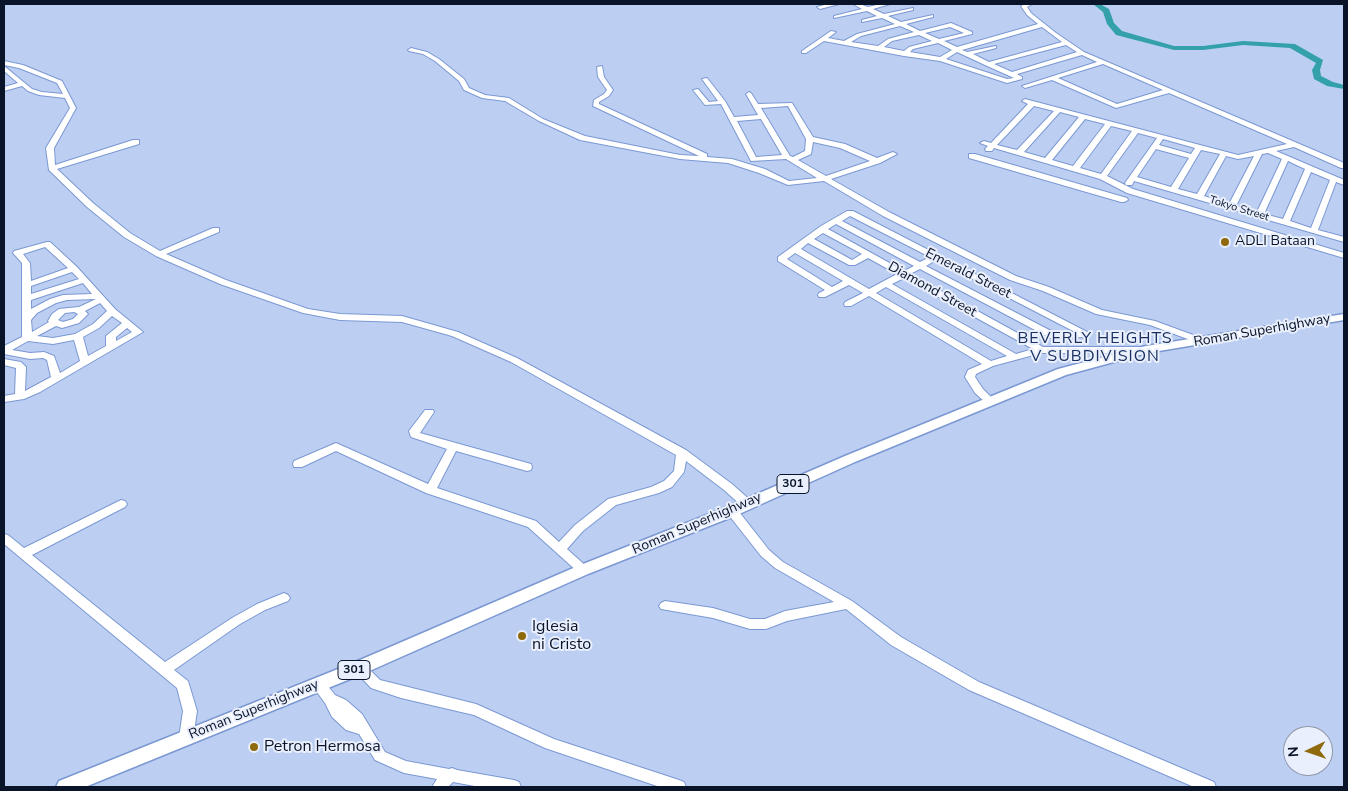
<!DOCTYPE html>
<style>
body{margin:0}
#map{position:relative;width:1348px;height:791px;overflow:hidden;background:#bccff3;font-family:"Nunito Sans",sans-serif}
canvas{display:block}
.frame{position:absolute;inset:0;border:5px solid #0a1429;pointer-events:none}
.north{position:absolute;left:1283px;top:726px;width:50px;height:50px;box-sizing:border-box;background:#e9effc;border:1px solid #9097a8;border-radius:50%;rotate:267deg;font-size:14px;font-weight:700;line-height:20px;text-align:center;color:#0a1429}
.north::after{content:'';display:block;margin:auto;width:18px;height:22px;background:#8e6a0d;clip-path:polygon(50% 0,100% 100%,50% 72%,0 100%)}
</style>
<div id="map">
<canvas width="1348" height="791"></canvas>
<div class="frame"></div>
<div class="north">N</div>
</div>
<script>
const g = document.querySelector('canvas').getContext('2d');
g.lineJoin = 'round';
const shape = rows => new Path2D(rows.map(r => 'M' + r).join(''));
function fillPath(path, color) { g.fillStyle = color; g.fill(path, 'evenodd'); }
function trace(path, color, width, dash) { g.strokeStyle = color; g.lineWidth = width; g.lineCap = dash ? 'butt' : 'round'; g.setLineDash(dash || []); g.stroke(path); }
function write(font, color, halo, rows, align = 'center') {
  g.font = font + ' "Nunito Sans",sans-serif'; g.lineWidth = 4; g.setLineDash([]); g.textBaseline = 'middle'; g.strokeStyle = halo; g.fillStyle = color; for (const [text, x, y, turn = 0] of rows) {
    g.save(); g.translate(x, y); g.rotate((+turn || 0) * Math.PI / 180); g.textAlign = isNaN(turn) ? turn : align; if (halo) g.strokeText(text, 0, 0); g.fillText(text, 0, 0); g.restore();
  }
}
fillPath(shape([
 [1093,4,1100,4,1109,9,1114,23,1122,31,1174,46,1203,46,1243,41,1295,44,1323,60,1320,70,1321,76,1333,82,1344,85,1344,89,1327,86,1314,79,1312,70,1316,63,1290,48,1243,45,1203,50,1174,50,1116,35,1107,24,1103,12,1093,4]
]), '#34a0aa');
const minor = shape([
 [828,4,839,4,820,9,817,7,828,4],
 [853,4,860,4,868,7,881,4,890,4,873,9,884,14,913,8,913,10,888,16,901,22,933,15,933,17,906,24,920,31,951,23,972,32,972,34,944,41,957,47,1038,24,1027,15,1021,6,1025,4,1032,4,1027,7,1031,13,1056,33,1084,52,1344,163,1344,168,1341,168,1294,147,1276,151,1344,180,1344,185,1336,182,1318,230,1344,237,1344,242,1134,181,1132,185,1126,185,1125,183,1157,138,1138,133,1107,176,1133,189,1344,253,1344,258,1127,193,1100,179,994,148,992,151,986,151,985,149,988,146,980,143,984,141,991,143,1028,104,1022,101,1025,99,1238,155,1287,144,1169,93,1116,108,1052,80,1025,88,1022,86,1097,62,1082,55,1017,74,1022,77,1022,79,1007,83,940,61,904,56,824,41,806,53,802,53,802,51,831,31,836,32,828,38,844,41,857,34,895,24,882,18,862,22,862,20,877,16,867,11,834,18,834,16,862,9,853,4],
 [900,26,914,32,888,39,878,46,851,42,861,36,900,26],
 [950,27,964,33,939,39,925,33,950,27],
 [1042,27,1062,42,989,62,973,54,996,48,996,46,967,52,962,50,1042,27],
 [919,35,932,41,909,47,904,51,884,47,892,41,919,35],
 [938,43,952,50,940,57,910,52,913,49,938,43],
 [1066,45,1077,52,1012,72,994,64,1066,45],
 [957,52,985,65,1014,78,1007,79,946,59,957,52],
 [1103,64,1163,90,1117,104,1058,78,1103,64],
 [1034,106,1054,111,1017,150,997,145,1034,106],
 [1060,112,1079,117,1045,158,1024,152,1060,112],
 [1085,119,1105,124,1073,166,1052,160,1085,119],
 [1111,126,1132,131,1101,174,1080,168,1111,126],
 [1163,139,1195,148,1191,154,1159,145,1163,139],
 [1156,149,1189,158,1171,187,1137,177,1156,149],
 [1201,150,1220,154,1197,194,1178,189,1201,150],
 [1268,153,1282,159,1257,212,1236,206,1262,154,1268,153],
 [1226,156,1238,159,1254,156,1229,204,1204,196,1226,156],
 [1288,161,1305,169,1283,219,1264,214,1288,161],
 [1311,172,1330,180,1311,228,1290,221,1311,172],
 [411,48,427,52,439,59,464,79,469,88,485,95,509,98,543,119,585,136,680,155,699,156,593,106,594,100,604,94,607,90,598,77,597,67,602,66,604,77,613,90,609,96,599,102,599,104,707,154,707,157,732,159,765,169,789,181,817,178,786,159,751,161,721,104,705,105,693,90,698,89,709,102,718,101,702,79,707,78,725,101,734,117,758,115,746,94,749,92,751,93,758,104,792,103,813,137,845,144,877,158,893,152,897,154,880,163,831,179,889,212,1016,276,1049,287,1102,310,1155,321,1204,339,1206,341,1201,344,1150,325,1096,314,1043,291,1010,280,883,216,824,181,788,185,759,173,728,163,680,159,580,140,539,121,505,101,482,98,464,90,459,81,435,61,423,54,409,51,408,50,411,48],
 [788,106,806,139,805,151,793,157,790,156,761,108,788,106],
 [761,119,782,155,756,157,737,121,761,119],
 [813,142,840,148,870,161,826,176,798,160,811,154,813,142],
 [4,61,23,65,62,81,76,108,54,148,55,165,133,140,139,140,139,144,57,169,93,203,130,233,160,251,213,228,219,228,219,232,166,254,226,280,308,309,340,314,402,316,458,332,517,358,686,450,732,484,751,501,753,504,751,507,743,507,724,490,686,461,684,472,672,487,659,493,616,505,583,531,567,549,587,567,589,570,587,573,583,575,579,573,528,527,426,493,336,451,302,467,294,467,293,464,294,461,336,443,428,484,447,449,411,437,409,431,425,410,433,410,434,412,420,433,531,464,532,467,531,470,527,471,456,451,437,488,536,521,559,542,575,525,608,499,651,487,664,481,674,471,676,455,511,362,452,336,402,322,340,320,303,313,220,284,156,256,124,237,87,207,49,170,46,148,70,108,65,98,39,95,28,91,22,86,4,91,4,87,18,83,4,71,4,66,32,89,42,92,63,94,57,83,19,68,4,65,4,61],
 [969,154,975,154,1127,198,1128,200,1124,202,1121,202,969,158,969,154],
 [847,211,853,211,1091,334,1086,337,1050,338,920,269,910,274,1043,347,1144,347,1149,350,1144,353,1041,353,993,366,976,374,975,377,983,389,994,400,989,403,985,402,975,393,965,377,968,370,982,364,869,296,851,306,845,306,844,304,845,302,863,293,849,285,825,297,819,297,818,295,819,293,825,290,778,261,778,257,821,226,847,211],
 [850,216,930,257,920,262,842,221,850,216],
 [836,224,914,266,904,271,828,229,836,224],
 [823,233,862,254,852,260,814,239,823,233],
 [808,243,849,265,855,265,868,258,897,274,869,289,801,249,808,243],
 [795,253,843,281,832,287,787,259,795,253],
 [936,260,1075,332,1055,333,926,266,936,260],
 [904,278,1033,349,1016,354,892,284,904,278],
 [886,287,1007,356,991,361,876,293,886,287],
 [47,242,50,242,77,267,115,309,143,332,40,392,24,399,4,402,4,396,15,394,16,368,4,365,4,359,21,362,26,367,25,391,51,377,47,360,43,358,30,359,4,354,4,346,22,337,22,263,13,253,14,251,47,242],
 [45,247,68,268,31,281,30,263,23,254,45,247],
 [72,272,79,279,31,294,31,286,72,272],
 [83,283,92,294,63,295,50,299,31,309,31,300,83,283],
 [96,299,79,307,59,309,52,314,48,321,49,322,32,332,31,320,37,313,56,303,67,300,96,299],
 [100,303,107,311,93,324,75,334,53,338,37,336,56,326,62,328,79,323,88,314,85,311,100,303],
 [74,312,78,314,73,319,63,322,58,320,65,313,74,312],
 [112,316,122,323,106,336,106,346,88,356,83,337,99,328,112,316],
 [127,328,132,332,116,341,116,337,127,328],
 [74,340,80,361,60,373,54,356,44,352,30,353,12,350,28,341,53,344,74,340],
 [121,500,125,501,127,504,125,507,32,555,165,662,232,618,257,604,284,593,288,595,290,598,288,601,265,610,240,624,174,670,188,681,197,711,193,738,191,742,186,744,181,742,179,738,183,711,177,688,4,544,4,534,8,535,24,548,121,500],
 [732,507,736,508,769,550,783,562,852,601,901,637,979,682,1214,782,1216,787,1194,787,969,690,891,645,846,609,787,621,766,629,750,629,713,618,661,609,659,606,661,603,665,601,713,608,750,619,765,619,785,611,834,602,775,568,761,556,728,514,726,511,728,508,732,507],
 [359,663,364,664,380,680,476,704,554,739,679,780,684,782,686,787,660,787,545,748,474,715,401,698,371,688,352,668,354,664,359,663],
 [318,678,323,680,335,695,346,700,362,714,385,752,406,761,449,769,452,768,457,770,514,780,519,782,521,787,480,787,453,782,448,787,432,787,437,779,404,773,375,760,359,734,346,730,332,717,325,703,311,684,313,680,318,678]
]);
const major = shape([
 [1344,314,1344,320,1147,353,1066,375,855,462,737,515,588,574,365,673,85,787,56,787,59,781,353,663,578,566,727,507,845,456,1058,369,1146,346,1344,314]
]);
trace(minor, '#7b98d2', 2);
trace(major, '#7b98d2', 3);
fillPath(minor, '#fff');
fillPath(major, '#fff');
for (const [x, y, r, color] of [
 [1225,242,5,"#8e6a0d"],
 [522,636,5,"#8e6a0d"],
 [254,747,5,"#8e6a0d"]
]) { const dot = new Path2D(); dot.arc(x, y, r, 0, 2 * Math.PI); g.fillStyle = color; g.fill(dot); trace(dot, '#e9effc', 2); }
write('11px', '#0a1429', '#e9effc', [
 ["Tokyo Street",1239,209,17]
]);
for (const [x, y, w] of [
 [793,484,32],
 [354,670,32]
]) { const box = new Path2D(); box.roundRect(x - w / 2, y - 9.5, w, 19, 4); g.fillStyle = '#e9effc'; g.fill(box); trace(box, '#0a1429', 1); }
write('bold 12px', '#0a1429', null, [
 ["301",793,484],
 ["301",354,670]
]);
write('14px', '#0a1429', '#e9effc', [
 ["ADLI Bataan",1235,242]
], 'left');
write('14px', '#0a1429', '#e9effc', [
 ["Emerald Street",968,274,27],
 ["Diamond Street",932,290,29],
 ["Roman Superhighway",1262,331,-10],
 ["Roman Superhighway",697,524,-23],
 ["Roman Superhighway",254,710,-22]
]);
g.letterSpacing = '1px';
write('16px', '#192f60', '#e9effc', [
 ["BEVERLY HEIGHTS",1095,339],
 ["V SUBDIVISION",1095,357]
]);
g.letterSpacing = '0px';
write('16px', '#0a1429', '#e9effc', [
 ["Iglesia",532,627],
 ["ni Cristo",532,645],
 ["Petron Hermosa",264,747]
], 'left');
</script>
